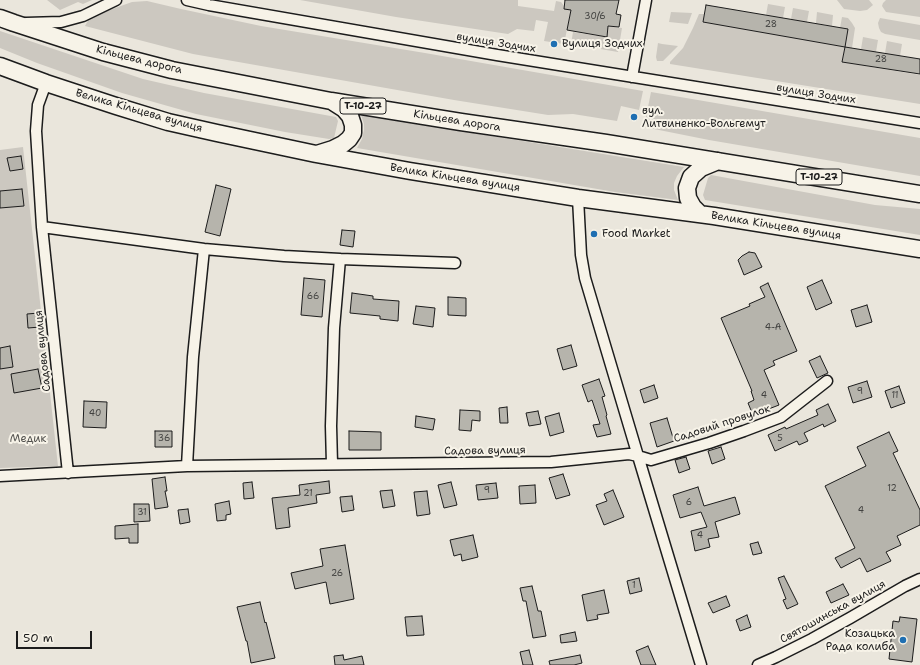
<!DOCTYPE html>
<meta charset="utf-8">
<style>
body{margin:0}
#map{position:relative;width:920px;height:665px;overflow:hidden;background:#eae6dc;font-family:"Shantell Sans",sans-serif}
canvas{display:block}
.scale{position:absolute;left:16px;top:631px;width:76px;height:18px;box-sizing:border-box;border:2px solid #1c1c1c;border-top:0;padding-left:5px;font-size:12px;line-height:14px;white-space:nowrap;color:#1c1c1c;-webkit-text-stroke:3px #f7f3e8;paint-order:stroke}
</style>
<div id="map">
<canvas width="920" height="665"></canvas>
<div class="scale">50 m</div>
</div>
<script>
const g = document.querySelector('canvas').getContext('2d');
g.lineJoin = 'round';
function fillPath(path, color) { g.fillStyle = color; g.fill(path, 'evenodd'); }
const shape = rows => new Path2D(rows.map(r => 'M' + r).join(''));
function trace(path, color, width, dash) { g.strokeStyle = color; g.lineWidth = width; g.lineCap = dash ? 'butt' : 'round'; g.setLineDash(dash || []); g.stroke(path); }
function write(font, color, halo, rows, align = 'center') {
  g.font = font + ' "Shantell Sans",sans-serif'; g.lineWidth = 4; g.setLineDash([]); g.textBaseline = 'middle'; g.strokeStyle = halo; g.fillStyle = color; for (const [text, x, y, turn = 0] of rows) {
    g.save(); g.translate(x, y); g.rotate((+turn || 0) * Math.PI / 180); g.textAlign = isNaN(turn) ? turn : align; if (halo) g.strokeText(text, 0, 0); g.fillText(text, 0, 0); g.restore();
  }
}
fillPath(shape([
 [47,0,92,0,83,4,78,2,60,10],
 [300,0,518,0,518,6,554,11,556,1,561,2,564,6,564,9,571,10,564,44,544,41,548,22,536,20,534,31,517,29,508,34,396,17],
 [837,0,869,0,873,5,867,10,860,11,844,9],
 [886,0,920,0,920,17,886,12,882,6,883,3],
 [147,1,181,9,261,26,425,53,643,91,639,110,621,106,617,121,573,114,548,115,454,100,193,54,85,26,90,17,132,2],
 [768,4,785,7,783,18,766,15],
 [793,8,809,11,807,22,791,19],
 [671,12,692,13,688,24,669,22],
 [817,12,833,15,832,26,816,23],
 [699,14,704,14,703,22,845,47,848,29,840,28,842,17,848,18,852,23,855,28,852,48,845,47,842,62,920,75,920,104,670,64,670,62,683,48,693,28],
 [880,18,920,25,920,40,885,34,881,32,879,28,878,23],
 [608,26,622,28,618,52,571,44,573,32,606,37],
 [0,31,143,79,204,93,336,117,338,121,334,138,329,139,285,132,196,114,122,93,37,63,0,48],
 [863,37,878,40,876,52,861,49],
 [887,41,902,44,900,56,885,53],
 [658,43,662,44,678,46,663,61,657,61,656,57],
 [651,92,920,138,920,176,709,140,644,127],
 [361,115,684,167,677,176,674,183,674,190,678,200,615,192,357,148,362,139,364,130,364,124],
 [23,147,58,466,0,468,0,150],
 [711,175,875,205,920,209,920,235,705,200,703,195,708,178]
]), '#ccc8c0');
const building = shape([
 [565,0,619,0,616,14,621,15,619,27,608,26,607,37,567,30,571,10,564,9,565,0],
 [706,5,848,29,845,47,920,59,920,74,842,62,845,47,703,22,706,5],
 [21,156,23,169,10,171,7,158,21,156],
 [216,185,231,189,220,236,205,232,216,185],
 [22,189,24,206,0,208,0,191,22,189],
 [342,230,355,231,353,247,340,245,342,230],
 [749,252,755,253,762,267,744,275,738,260,742,256,749,252],
 [304,278,325,280,322,317,301,315,304,278],
 [822,280,832,303,816,310,807,287,822,280],
 [768,283,797,351,773,361,775,365,764,370,779,405,753,415,748,403,754,400,751,391,752,391,721,318,750,306,749,304,765,297,760,287,768,283],
 [352,293,373,296,373,299,399,301,398,321,380,319,380,316,350,313,352,293],
 [448,297,466,298,466,316,448,315,448,297],
 [867,305,872,322,856,327,851,310,867,305],
 [416,306,435,308,433,327,413,324,416,306],
 [39,313,40,327,28,328,27,314,39,313],
 [571,345,577,366,563,370,557,349,571,345],
 [10,346,13,367,0,369,0,348,10,346],
 [820,356,828,373,817,378,809,361,820,356],
 [38,369,42,388,14,393,11,374,38,369],
 [599,379,605,396,602,397,607,415,606,416,611,434,597,437,593,425,600,424,592,400,588,402,582,385,599,379],
 [867,381,872,397,853,403,848,387,867,381],
 [654,385,658,398,644,403,640,390,654,385],
 [899,386,905,403,891,408,885,391,899,386],
 [84,401,107,402,106,428,83,427,84,401],
 [828,404,836,421,824,427,823,424,804,433,808,441,799,445,797,441,775,451,768,435,785,427,786,429,818,415,816,410,828,404],
 [507,407,508,423,500,423,499,408,507,407],
 [460,410,480,411,480,421,472,420,471,431,459,430,460,410],
 [538,411,541,424,529,426,526,413,538,411],
 [559,413,564,432,550,436,545,417,559,413],
 [416,416,435,419,433,430,415,427,416,416],
 [667,418,674,441,657,447,650,423,667,418],
 [155,431,172,431,172,447,155,447,155,431],
 [349,431,381,432,381,450,349,450,349,431],
 [889,432,898,451,893,453,920,510,920,525,897,536,901,545,886,552,891,561,867,572,860,558,841,568,835,558,855,548,825,486,866,466,857,447,889,432],
 [721,447,725,459,712,464,708,451,721,447],
 [686,457,690,469,679,473,675,460,686,457],
 [563,474,570,495,556,499,549,478,563,474],
 [165,477,167,491,165,491,168,507,155,509,152,479,165,477],
 [329,481,330,493,316,495,317,503,288,508,290,527,276,529,272,498,300,495,299,485,329,481],
 [252,482,254,498,244,499,243,483,252,482],
 [451,482,457,505,444,508,438,485,451,482],
 [496,483,498,498,478,500,476,485,496,483],
 [535,485,536,503,520,504,519,486,535,485],
 [698,487,704,506,735,497,740,514,715,522,719,537,708,539,710,547,695,551,691,531,707,527,701,512,680,518,673,495,698,487],
 [392,490,395,506,383,508,380,491,392,490],
 [613,490,624,517,604,525,596,505,607,501,604,494,613,490],
 [427,491,430,514,417,516,414,492,427,491],
 [352,496,354,510,342,512,340,497,352,496],
 [229,501,231,514,226,515,226,520,217,521,215,504,229,501],
 [134,504,149,504,150,521,134,522,134,504],
 [188,509,190,522,180,524,178,510,188,509],
 [138,524,138,543,129,543,129,538,115,539,115,526,138,524],
 [473,535,478,557,462,561,461,554,454,556,450,540,473,535],
 [758,542,762,553,753,555,750,544,758,542],
 [345,545,354,599,330,604,326,582,295,589,291,573,323,566,320,549,345,545],
 [784,576,798,604,787,609,783,600,786,599,778,578,784,576],
 [639,578,642,591,630,594,627,581,639,578],
 [843,584,849,595,831,603,826,592,843,584],
 [532,586,538,611,541,611,546,636,533,638,526,601,523,601,520,588,532,586],
 [604,590,609,613,597,615,598,619,587,621,582,595,604,590],
 [726,596,730,606,713,613,708,603,726,596],
 [260,602,265,623,266,622,275,658,251,663,247,641,246,641,237,607,260,602],
 [747,615,751,627,740,631,736,620,747,615],
 [422,616,424,635,407,636,405,617,422,616],
 [900,617,917,619,912,662,889,659,893,621,899,622,900,617],
 [575,632,577,641,561,643,560,635,575,632],
 [648,646,656,665,641,665,636,651,648,646],
 [529,650,533,665,523,665,520,652,529,650],
 [343,655,344,660,362,656,364,665,335,665,334,656,343,655],
 [580,655,582,663,574,665,550,665,549,661,580,655]
]);
fillPath(building, '#b6b4ac');
trace(building, '#1c1c1c', 1);
const minor = shape([
 [187,0,209,5,497,55,920,123],
 [26,23,61,22,83,16,116,0],
 [632,77,646,0],
 [46,83,38,105,36,131,42,227,68,473],
 [578,198,581,255,585,278,638,456,651,460,709,443,744,431,781,417,827,381],
 [42,227,204,249,284,256,340,259,455,263],
 [332,464,331,426,334,328,340,259],
 [187,466,193,357,204,249],
 [0,476,187,466,551,462,629,454,638,456,701,665],
 [758,665,776,657,812,639,850,618,905,586,920,579]
]);
const trunk = shape([
 [0,18,14,23,103,52,172,70,331,101,461,122,606,143,920,194],
 [0,66,46,83,116,106,168,122,217,133,316,154,410,171,578,198,714,216,920,249],
 [317,154,333,149,343,144,349,139,353,133,353,125,350,116,344,109,333,102],
 [700,214,693,207,688,198,687,188,691,177,701,168,718,161]
]);
trace(minor, '#1c1c1c', 13);
trace(trunk, '#1c1c1c', 19);
trace(minor, '#f7f3e8', 10);
trace(trunk, '#f7f3e8', 16);
for (const [x, y, r, color] of [
 [554,44,4,"#1f6fb2"],
 [634,117,4,"#1f6fb2"],
 [594,234,4,"#1f6fb2"],
 [903,640,4,"#1f6fb2"]
]) { const dot = new Path2D(); dot.arc(x, y, r, 0, 2 * Math.PI); g.fillStyle = color; g.fill(dot); trace(dot, '#f7f3e8', 1.5); }
write('9px', '#424240', null, [
 ["30/6",595,17],
 ["28",771,25],
 ["28",881,60],
 ["66",313,297],
 ["4-А",773,328],
 ["9",860,392],
 ["4",764,396],
 ["11",895,396],
 ["40",95,414],
 ["36",164,439],
 ["5",780,439],
 ["12",892,489],
 ["9",487,491],
 ["21",308,494],
 ["6",689,503],
 ["4",861,511],
 ["31",142,513],
 ["4",700,536],
 ["26",337,574],
 ["1",634,586]
]);
for (const [x, y, w] of [
 [363,106,46],
 [819,177,46]
]) { const box = new Path2D(); box.roundRect(x - w / 2, y - 8, w, 16, 3); g.fillStyle = '#f7f3e8'; g.fill(box); trace(box, '#1c1c1c', 1); }
write('bold 10px', '#1c1c1c', null, [
 ["Т-10-27",363,106],
 ["Т-10-27",819,177]
]);
write('11px', '#1c1c1c', '#f7f3e8', [
 ["вулиця Зодчих",496,43,9],
 ["Кільцева дорога",139,60,14],
 ["вулиця Зодчих",816,94,9],
 ["Велика Кільцева вулиця",139,111,16],
 ["Кільцева дорога",457,121,9],
 ["Велика Кільцева вулиця",455,178,9],
 ["Велика Кільцева вулиця",776,226,9],
 ["Садова вулиця",43,351,-96],
 ["Садовий провулок",722,424,-18],
 ["Садова вулиця",485,451,-1],
 ["Святошинська вулиця",833,612,-29]
]);
write('11px', '#1c1c1c', '#f7f3e8', [
 ["Вулиця Зодчих",562,44],
 ["вул.",642,111],
 ["Литвиненко-Вольгемут",642,124],
 ["Food Market",602,234],
 ["Козацька",895,634,"right"],
 ["Рада колиба",895,647,"right"]
], 'left');
write('11px', '#51504d', '#f7f3e8', [
 ["Медик",28,439]
]);
</script>
